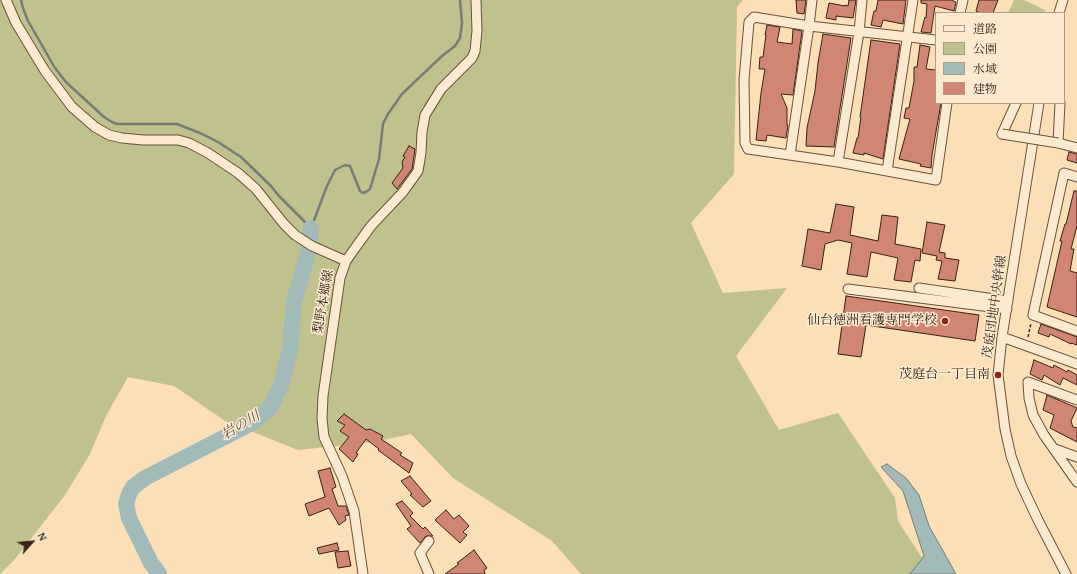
<!DOCTYPE html>
<meta charset="utf-8">
<style>
body{margin:0}
#map{position:relative;width:1077px;height:574px;overflow:hidden;background:#fbdfb7;font-family:"Gentium Book Plus","Noto Serif JP",serif}
canvas{display:block}
.legend{position:absolute;left:935px;top:12px;width:130px;height:92px;box-sizing:border-box;background:#fcead0;border:1px solid #ae9a86;margin:0;padding:5px 7px;list-style:none;font-size:12px;color:#382217}
.legend li{display:flex;align-items:center;gap:8px;height:20px}
.legend b{width:20px;border:1px solid #ae9a86}
.north{position:absolute;left:12px;top:522px;width:40px;height:40px;-webkit-text-stroke:3px #fcead0;paint-order:stroke;rotate:63deg;font-size:11px;font-weight:700;line-height:16px;text-align:center;color:#382217}
.north::after{content:'';display:block;margin:auto;width:14px;height:18px;background:#382217;clip-path:polygon(50% 0,100% 100%,50% 72%,0 100%)}
</style>
<div id="map">
<canvas width="1077" height="574"></canvas>
<ul class="legend">
<li><b style="height:5px;background:#fcead0"></b>道路</li>
<li><b style="height:11px;background:#c0c18d"></b>公園</li>
<li><b style="height:11px;background:#a2bab8"></b>水域</li>
<li><b style="height:11px;background:#d08673"></b>建物</li>
</ul>
<div class="north">N</div>
</div>
<script>
const g = document.querySelector('canvas').getContext('2d');
g.lineJoin = 'round';
function fillPath(path, color) { g.fillStyle = color; g.fill(path, 'evenodd'); }
const shape = rows => new Path2D(rows.map(r => 'M' + r).join(''));
function trace(path, color, width, dash) { g.strokeStyle = color; g.lineWidth = width; g.lineCap = dash ? 'butt' : 'round'; g.setLineDash(dash || []); g.stroke(path); }
function write(font, color, halo, rows, align = 'center') {
  g.font = font + ' "Gentium Book Plus","Noto Serif JP",serif'; g.lineWidth = 3; g.setLineDash([]); g.textBaseline = 'middle'; g.strokeStyle = halo; g.fillStyle = color; for (const [text, x, y, turn = 0] of rows) {
    g.save(); g.translate(x, y); g.rotate((+turn || 0) * Math.PI / 180); g.textAlign = isNaN(turn) ? turn : align; if (halo) g.strokeText(text, 0, 0); g.fillText(text, 0, 0); g.restore();
  }
}
fillPath(shape([
 [0,0,743,0,737,7,734,174,691,223,723,293,787,288,736,356,779,430,838,413,895,498,898,521,924,561,931,574,581,574,552,541,453,478,411,434,374,442,298,450,225,421,174,386,128,377,106,416,90,454,65,495,15,559,0,574],
 [1014,0,1024,0,1045,10,1044,13,1008,13]
]), '#c0c18d');
const water = shape([
 [887,464,906,478,919,495,929,526,956,574,910,574,924,556,903,491,881,467,887,464]
]);
fillPath(water, '#a2bab8');
trace(water, '#787d78', 1);
trace(shape([
 [21,0,23,8,28,21,55,68,66,82,104,117,112,122,117,124,177,124,200,133,218,142,241,157,271,186,279,196,311,228,327,186,335,170,345,165,350,166,360,191,363,193,366,192,370,189,379,159,383,124,388,114,402,94,442,56,455,46,460,38,462,23,460,0]
]), '#787d78', 2.5);
trace(shape([
 [159,574,151,563,129,518,126,504,129,494,133,487,145,478,252,423,270,408,281,385,290,350,294,302,309,249,311,228]
]), '#a2bab8', 16);
const building = shape([
 [796,0,806,0,804,14,797,13,796,0],
 [849,0,856,0,853,18,836,16,836,20,826,18,829,3,845,6,845,5,848,6,849,0],
 [878,0,906,0,903,24,883,20,881,27,871,25,874,11,876,11,878,0],
 [921,0,951,0,956,2,954,11,935,6,931,33,921,32,925,17,926,18,927,4,921,3,921,0],
 [979,0,998,0,993,13,980,13,976,11,979,0],
 [767,25,780,27,777,42,792,44,793,29,802,31,793,95,781,94,787,108,787,125,788,125,786,138,767,135,766,141,756,140,761,93,765,69,759,69,760,57,763,57,766,35,765,35,767,25],
 [823,34,851,38,834,147,806,146,807,128,815,91,818,63,823,34],
 [871,40,900,44,883,159,864,153,864,155,853,153,857,138,858,138,861,117,860,117,871,40],
 [920,45,930,47,926,69,936,70,936,103,941,103,932,155,931,168,920,166,921,164,899,159,910,119,904,118,906,108,909,108,914,81,914,67,917,67,920,45],
 [409,146,415,149,412,169,397,189,392,183,403,168,402,162,405,157,403,156,409,146],
 [1069,152,1077,154,1077,163,1067,160,1069,152],
 [1074,191,1077,191,1077,226,1071,249,1074,249,1070,271,1077,273,1077,317,1047,307,1062,241,1060,241,1065,224,1066,224,1074,191],
 [836,204,854,207,850,235,878,241,882,215,898,217,895,244,921,249,920,261,915,260,911,282,894,280,898,258,871,252,867,277,847,274,852,243,838,240,825,244,821,270,802,266,808,229,830,233,836,204],
 [927,222,945,225,939,252,945,253,945,258,959,260,955,281,938,279,942,261,936,260,937,256,922,253,927,222],
 [846,296,979,315,975,341,866,325,861,357,838,354,846,296],
 [1041,324,1077,337,1077,345,1071,343,1071,344,1050,334,1049,337,1038,333,1041,324],
 [1034,360,1053,368,1054,365,1067,372,1068,370,1077,375,1077,385,1063,378,1060,385,1044,375,1042,380,1030,374,1034,360],
 [1047,395,1077,408,1071,421,1073,427,1077,428,1077,442,1050,428,1054,415,1043,410,1047,395],
 [344,414,366,430,370,429,383,436,381,439,402,453,400,455,413,463,409,473,378,450,379,449,366,439,356,453,358,454,353,462,339,449,349,437,340,431,345,425,337,421,344,414],
 [330,468,336,487,332,489,338,506,346,506,349,515,345,516,346,520,339,525,329,508,309,516,305,504,325,497,318,471,330,468],
 [410,476,431,501,423,507,410,495,412,494,401,481,410,476],
 [402,501,413,513,410,516,423,529,425,527,433,536,426,536,420,543,407,529,411,526,396,504,402,501],
 [446,510,454,519,459,515,469,526,463,532,467,535,460,543,435,520,446,510],
 [337,543,339,550,319,554,317,548,337,543],
 [474,550,487,568,484,570,485,574,445,574,459,564,457,563,474,550],
 [348,551,351,566,338,568,335,552,348,551]
]);
fillPath(building, '#d08673');
trace(building, '#382217', 1);
const minor = shape([
 [6,0,16,23,45,71,72,107,95,127,109,135,122,138,143,140,178,140,189,143,208,153,238,173,246,180,256,189,284,224,295,235,312,246,346,261],
 [960,13,963,0],
 [1059,13,1063,0],
 [936,40,809,26,754,17,749,22,744,80,745,143,748,149,838,162,936,180,947,103],
 [1039,103,1002,337,998,375,1005,429,1011,456,1021,484,1038,520,1066,574],
 [1060,103,1058,143,1077,148],
 [1002,134,1016,103],
 [790,155,809,26,812,0],
 [838,162,859,32,862,0],
 [887,171,913,0],
 [1077,177,1064,173,1033,315,1077,331],
 [919,288,1008,301],
 [848,289,1007,309],
 [1002,337,1077,364],
 [1077,400,1028,382,1029,398,1033,415,1044,435,1077,482],
 [1055,449,1077,457],
 [429,541,420,553,429,574],
 [363,574,354,511,342,476,324,437,322,419,323,396,340,278,346,261,353,251,371,226,403,192,418,171,421,153,422,132,425,115,441,89,472,58,475,51,477,31,476,0]
]);
trace(minor, '#69513f', 11);
trace(shape([
 [1028,337,1031,323]
]), '#382217', 1.5, [3, 2]);
trace(minor, '#fcead0', 9);
const minorBridge = shape([
 [1002,134,1058,143]
]);
trace(minorBridge, '#69513f', 11, []);
trace(minorBridge, '#fcead0', 9);
for (const [x, y, r, color] of [
 [945,321,4,"#8f2418"],
 [998,375,4,"#8f2418"]
]) { const dot = new Path2D(); dot.arc(x, y, r, 0, 2 * Math.PI); g.fillStyle = color; g.fill(dot); trace(dot, '#fcead0', 1.5); }
write('13px', '#382217', '#fcead0', [
 ["梨野本郷線",324,302,-80],
 ["茂庭団地中央幹線",995,307,-82]
]);
write('13px', '#382217', '#fcead0', [
 ["仙台徳洲看護専門学校",937,321],
 ["茂庭台一丁目南",990,375]
], 'right');
write('italic 14px', '#585047', '#fcead0', [
 ["岩の川",241,426,-31]
]);
</script>
